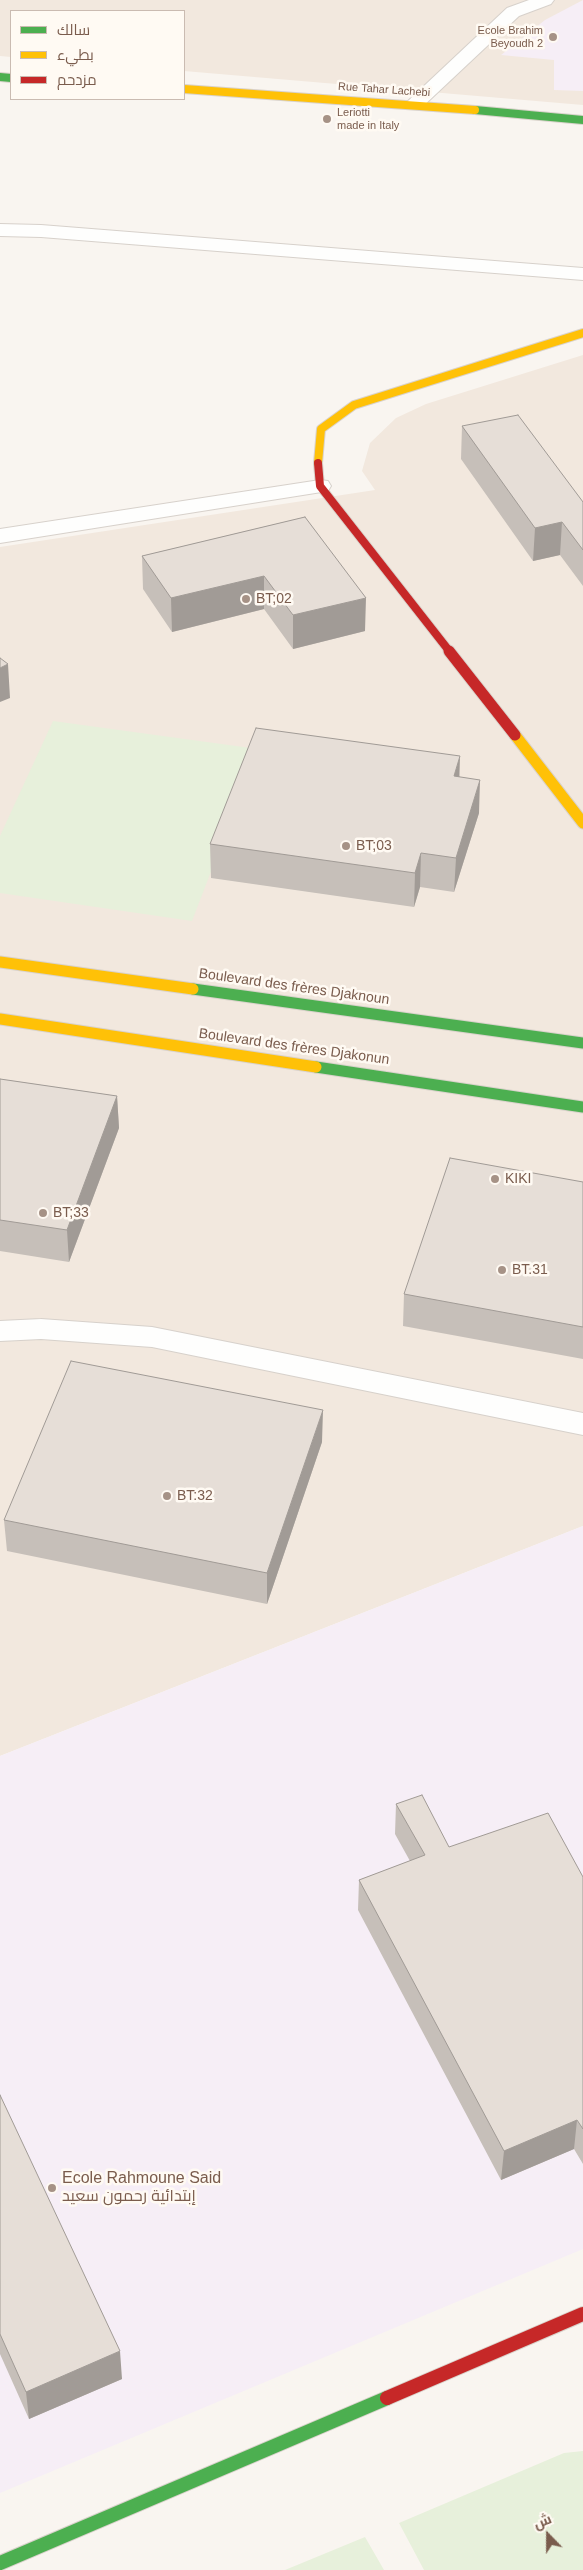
<!DOCTYPE html>
<meta charset="utf-8">
<style>
body{margin:0}
#map{position:relative;width:583px;height:2570px;overflow:hidden;background:#f9f5f0;font-family:Helvetica,Cairo,sans-serif}
canvas{display:block}
.legend{position:absolute;left:10px;top:10px;width:175px;height:90px;box-sizing:border-box;background:#fffaf3;border:1px solid #cabbb1;margin:0;padding:6px 9px;list-style:none;font-size:15px;color:#7a5c4d}
.legend li{display:flex;align-items:center;gap:10px;height:25px}
.legend b{width:25px;border:1px solid #cabbb1}
.north{position:absolute;left:523px;top:2510px;width:50px;height:50px;-webkit-text-stroke:4px #fffaf3;paint-order:stroke;rotate:338deg;font-size:14px;font-weight:700;line-height:20px;text-align:center;color:#7a5c4d}
.north::after{content:'';display:block;margin:auto;width:18px;height:22px;background:#7a5c4d;clip-path:polygon(50% 0,100% 100%,50% 72%,0 100%)}
</style>
<div id="map">
<canvas width="583" height="2570"></canvas>
<ul class="legend">
<li><b style="height:6px;background:#4caf50"></b>سالك</li>
<li><b style="height:6px;background:#ffc107"></b>بطيء</li>
<li><b style="height:6px;background:#c62828"></b>مزدحم</li>
</ul>
<div class="north">ش</div>
</div>
<script>
const g = document.querySelector('canvas').getContext('2d');
g.lineJoin = 'round';
function fillPath(path, color) { g.fillStyle = color; g.fill(path, 'evenodd'); }
const shape = rows => new Path2D(rows.map(r => 'M' + r).join(''));
function trace(path, color, width, dash) { g.strokeStyle = color; g.lineWidth = width; g.lineCap = dash ? 'butt' : 'round'; g.setLineDash(dash || []); g.stroke(path); }
function write(font, color, halo, rows, align = 'center') {
  g.font = font + ' Helvetica,Cairo,sans-serif'; g.lineWidth = 5; g.setLineDash([]); g.textBaseline = 'middle'; g.strokeStyle = halo; g.fillStyle = color; for (const [text, x, y, turn = 0] of rows) {
    g.save(); g.translate(x, y); g.rotate((+turn || 0) * Math.PI / 180); g.textAlign = isNaN(turn) ? turn : align; if (halo) g.strokeText(text, 0, 0); g.fillText(text, 0, 0); g.restore();
  }
}
fillPath(shape([
 [0,0,583,0,583,105,184,71,184,11,11,11,11,57,0,56],
 [583,355,583,1526,0,1756,0,547,375,490,362,471,370,443,396,418,426,404]
]), '#f2e8de');
fillPath(shape([
 [583,0,583,91,554,90,554,60,501,55,545,20],
 [583,1526,583,2249,0,2493,0,1756]
]), '#f6eef6');
fillPath(shape([
 [53,721,258,749,192,921,0,893,0,836],
 [583,2451,583,2570,424,2570,399,2523,564,2453],
 [365,2537,384,2570,285,2570]
]), '#e7f0db');
const street = shape([
 [529,0,554,0,551,4,519,16,420,109,408,109,405,105,408,101,507,8,529,0],
 [0,224,41,225,583,268,583,280,41,237,0,236,0,224],
 [320,480,328,481,331,486,328,491,0,543,0,529,320,480],
 [41,1319,152,1327,583,1413,583,1435,152,1347,41,1339,0,1341,0,1321,41,1319]
]);
const fastFar2 = shape([
 [0,77,11,78],
 [475,110,583,120]
]);
const fastFar1 = shape([
 [193,989,583,1043],
 [316,1067,583,1107]
]);
const fast = shape([
 [0,2563,387,2398]
]);
const slowFar1 = shape([
 [184,89,475,110],
 [318,463,321,429,354,405,583,333]
]);
const slow = shape([
 [515,735,583,823],
 [0,962,193,989],
 [0,1019,316,1067]
]);
const jamFar2 = shape([
 [318,463,320,486,450,652]
]);
const jamFar1 = shape([
 [449,651,515,735]
]);
const jam = shape([
 [387,2398,583,2314]
]);
trace(street, '#d7d1cb', 2);
trace(fastFar2, '#d9d2cb', 10);
trace(fastFar1, '#d9d2cb', 13);
trace(fast, '#d9d2cb', 16);
trace(slowFar1, '#d9d2cb', 10);
trace(slow, '#d9d2cb', 13);
trace(jamFar2, '#d9d2cb', 10);
trace(jamFar1, '#d9d2cb', 13);
trace(jam, '#d9d2cb', 16);
fillPath(street, '#fefefd');
trace(fastFar2, '#4caf50', 8);
trace(fastFar1, '#4caf50', 11);
trace(fast, '#4caf50', 14);
trace(slowFar1, '#ffc107', 8);
trace(slow, '#ffc107', 11);
trace(jamFar2, '#c62828', 8);
trace(jamFar1, '#c62828', 11);
trace(jam, '#c62828', 14);
fillPath(shape([
 [462,426,583,502,583,586,560,555,533,561,461,459],
 [305,517,365,631,293,649,264,609,172,632,143,589,142,556],
 [459,776,479,813,454,892,420,887,414,907,211,878,210,844],
 [0,1079,117,1096,119,1128,69,1262,0,1251],
 [583,1182,583,1359,403,1326,404,1294],
 [322,1442,267,1604,7,1551,4,1520],
 [396,1804,449,1847,583,1877,583,2164,574,2149,501,2180,358,1910,359,1880,410,1861,395,1834],
 [0,2095,122,2379,29,2419,0,2354]
]), '#c6bfb9');
fillPath(shape([
 [562,522,560,555,533,561,535,528],
 [264,576,264,609,172,632,171,598],
 [366,598,365,631,293,649,293,615],
 [8,664,10,698,0,702,0,668],
 [460,756,459,790,454,776],
 [480,780,479,813,454,892,456,858],
 [421,853,420,887,414,907,415,873],
 [117,1096,119,1128,69,1262,67,1230],
 [323,1410,322,1442,267,1604,267,1573],
 [577,2120,574,2149,501,2180,504,2151],
 [120,2351,122,2379,29,2419,26,2392]
]), '#a19b96');
const building = shape([
 [518,415,583,502,583,550,562,522,535,528,462,426,518,415],
 [305,517,366,598,293,615,264,576,171,598,142,556,305,517],
 [0,658,8,664,0,668,0,658],
 [256,728,460,756,454,776,480,780,456,858,421,853,415,873,210,844,256,728],
 [0,1079,117,1096,67,1230,0,1220,0,1079],
 [450,1158,583,1182,583,1327,404,1294,450,1158],
 [71,1361,323,1410,267,1573,4,1520,71,1361],
 [422,1795,449,1847,548,1813,583,1877,583,2129,577,2120,504,2151,359,1880,425,1855,396,1804,422,1795],
 [0,2095,120,2351,26,2392,0,2334,0,2095]
]);
fillPath(building, '#e6ded7');
trace(building, '#a19b96', 1);
for (const [x, y, r, color] of [
 [553,37,5,"#a69286"],
 [327,119,5,"#a69286"],
 [246,599,5,"#a69286"],
 [346,846,5,"#a69286"],
 [495,1179,5,"#a69286"],
 [43,1213,5,"#a69286"],
 [502,1270,5,"#a69286"],
 [167,1496,5,"#a69286"],
 [52,2188,5,"#a69286"]
]) { const dot = new Path2D(); dot.arc(x, y, r, 0, 2 * Math.PI); g.fillStyle = color; g.fill(dot); trace(dot, '#fffaf3', 2); }
write('11px', '#7a5c4d', '#fffaf3', [
 ["Ecole Brahim",543,31],
 ["Beyoudh 2",543,44],
 ["Leriotti",337,113,"left"],
 ["made in Italy",337,126,"left"]
], 'right');
write('11px', '#7a5c4d', '#fffaf3', [
 ["Rue Tahar Lachebi",384,90,4]
]);
write('14px', '#7a5c4d', '#fffaf3', [
 ["BT;02",256,599],
 ["BT;03",356,846],
 ["KIKI",505,1179],
 ["BT;33",53,1213],
 ["BT.31",512,1270],
 ["BT:32",177,1496]
], 'left');
write('14px', '#7a5c4d', '#fffaf3', [
 ["Boulevard des frères Djaknoun",294,987,8],
 ["Boulevard des frères Djakonun",294,1047,8]
]);
write('16px', '#7a5c4d', '#fffaf3', [
 ["Ecole Rahmoune Said",62,2179],
 ["إبتدائية رحمون سعيد",62,2197]
], 'left');
</script>
